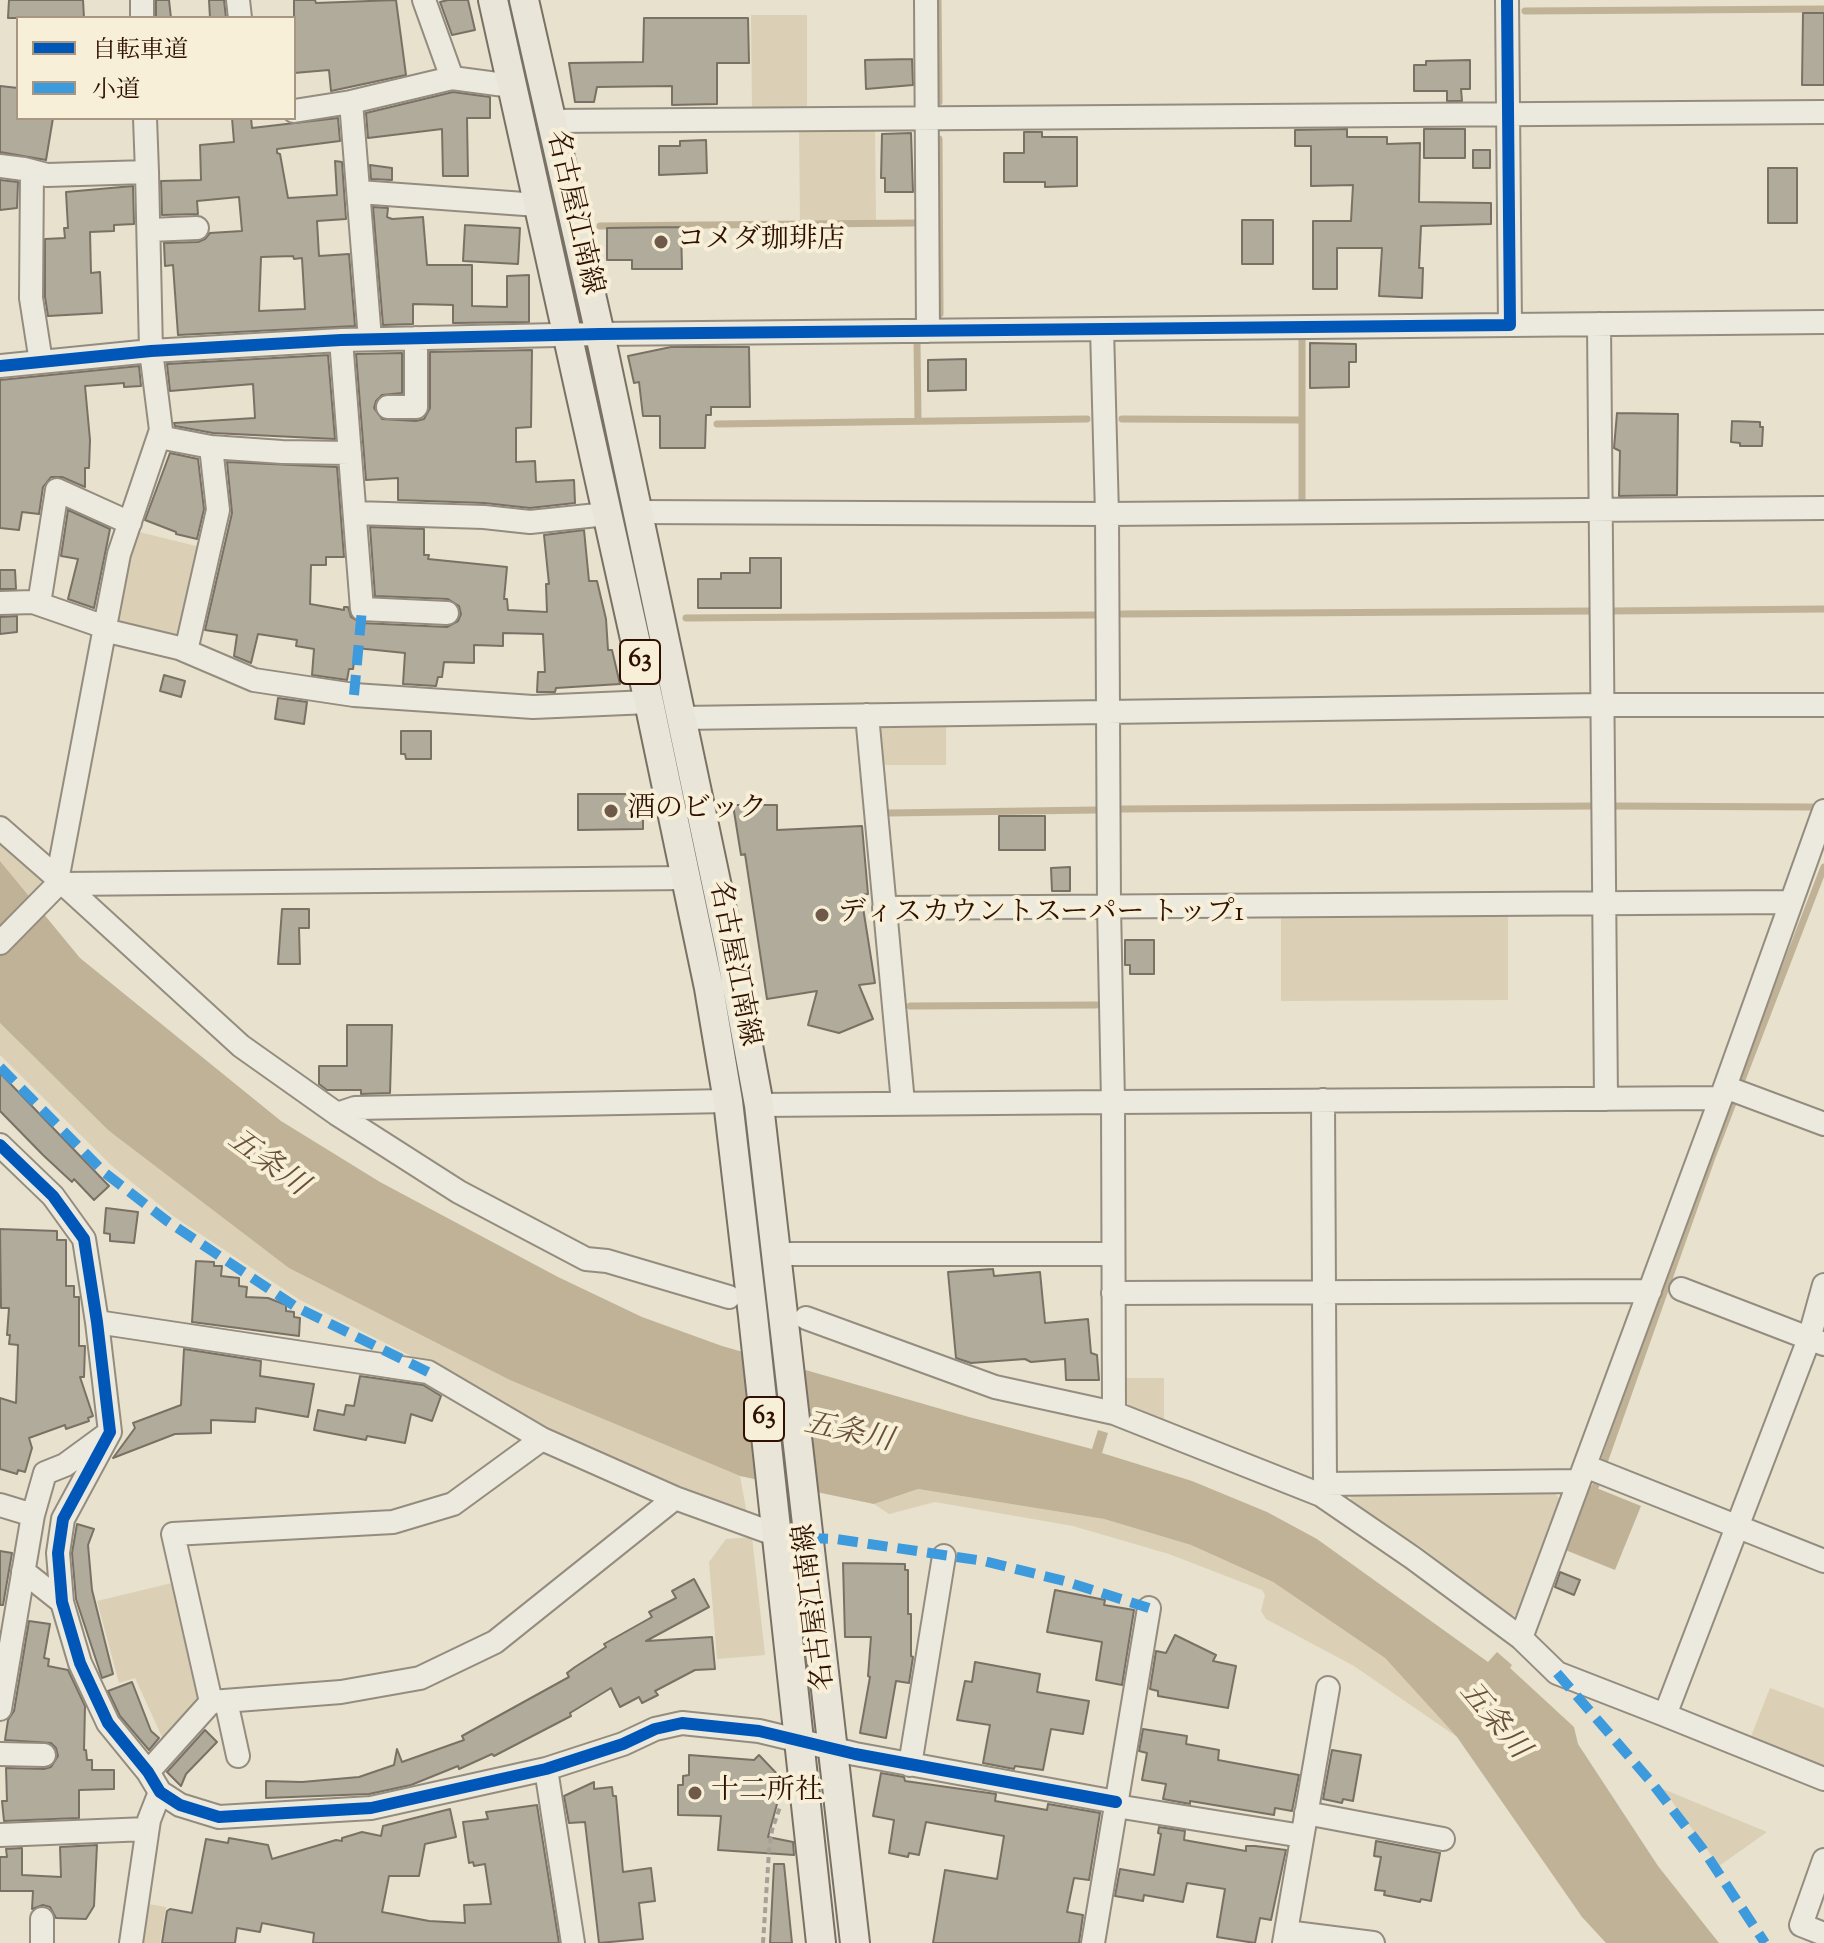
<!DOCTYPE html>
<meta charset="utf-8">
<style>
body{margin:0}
#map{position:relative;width:1824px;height:1943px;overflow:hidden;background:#e7e1cd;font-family:"Sorts Mill Goudy","Noto Serif JP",serif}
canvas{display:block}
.legend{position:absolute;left:16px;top:16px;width:280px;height:104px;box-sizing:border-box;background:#f7efd7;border:2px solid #a79681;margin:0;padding:10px 14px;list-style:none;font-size:24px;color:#2f1001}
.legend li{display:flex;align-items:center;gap:16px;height:40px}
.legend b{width:40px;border:2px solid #a79681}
</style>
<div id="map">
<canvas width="1824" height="1943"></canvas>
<ul class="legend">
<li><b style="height:10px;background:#0057b8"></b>自転車道</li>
<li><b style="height:10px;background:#3d9add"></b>小道</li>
</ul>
</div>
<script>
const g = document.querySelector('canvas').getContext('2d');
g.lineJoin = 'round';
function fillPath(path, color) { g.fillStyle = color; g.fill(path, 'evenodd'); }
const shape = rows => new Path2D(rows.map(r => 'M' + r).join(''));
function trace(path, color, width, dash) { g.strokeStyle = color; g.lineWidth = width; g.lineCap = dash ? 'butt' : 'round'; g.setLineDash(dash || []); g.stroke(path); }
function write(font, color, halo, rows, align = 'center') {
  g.font = font + ' "Sorts Mill Goudy","Noto Serif JP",serif'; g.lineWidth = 8; g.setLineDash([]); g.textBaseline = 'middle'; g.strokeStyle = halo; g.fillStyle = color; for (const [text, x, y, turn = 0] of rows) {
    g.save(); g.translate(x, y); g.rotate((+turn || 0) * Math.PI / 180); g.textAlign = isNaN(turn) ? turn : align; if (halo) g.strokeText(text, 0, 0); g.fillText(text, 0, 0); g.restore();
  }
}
fillPath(shape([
 [751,15,807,15,807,108,752,108],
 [875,128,876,222,800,223,799,129],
 [135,531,204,548,183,639,115,626],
 [946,720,946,765,880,765,878,724],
 [0,839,44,875,32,900,0,861],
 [1508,912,1508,1000,1281,1001,1281,913],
 [0,1023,108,1130,512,1381,740,1476,747,1514,553,1435,447,1374,300,1300,173,1216,112,1166,0,1055],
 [1126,1378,1164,1378,1164,1420,1131,1408,1126,1401],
 [918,1489,1104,1519,1191,1545,1273,1582,1385,1658,1457,1737,1354,1666,1266,1619,1261,1611,1265,1595,1262,1590,1169,1554,1073,1526,935,1502,889,1514,874,1504],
 [1554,1492,1561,1501,1519,1615,1507,1616,1424,1549,1352,1505,1350,1493],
 [752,1537,765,1655,717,1659,709,1562,726,1539],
 [172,1583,201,1690,200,1697,163,1739,135,1678,119,1683,97,1601],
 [1770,1688,1824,1708,1824,1768,1750,1739],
 [1663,1789,1767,1832,1719,1866],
 [148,1904,166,1907,160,1943,142,1943]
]), '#dbd0b5');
fillPath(shape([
 [0,861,80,958,281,1121,380,1182,558,1277,642,1317,722,1346,969,1417,1092,1449,1098,1430,1108,1433,1102,1453,1192,1481,1267,1512,1317,1539,1488,1662,1497,1652,1512,1665,1510,1668,1574,1727,1578,1744,1658,1866,1719,1943,1606,1943,1582,1917,1457,1737,1385,1658,1273,1582,1191,1545,1104,1519,918,1489,874,1504,740,1476,512,1381,289,1268,108,1130,0,1023],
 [1589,1485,1641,1506,1615,1570,1563,1549]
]), '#c0b297');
trace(shape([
 [938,0,939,102],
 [1525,11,1824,9],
 [939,139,940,314],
 [600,226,915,223],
 [917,341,918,421],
 [1122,419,1302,420],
 [717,424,1087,419],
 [1302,502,1302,336],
 [1612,611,1824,609],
 [1122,614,1594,611],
 [686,618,1093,615],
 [1613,806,1812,807],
 [1122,809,1594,806],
 [888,813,1096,810],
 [910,1006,1096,1005],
 [1592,1496,1711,1160,1824,867]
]), '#c0b297', 7);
const building = shape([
 [9,0,83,0,84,18,8,18,9,0],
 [156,0,169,0,171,18,156,18,156,0],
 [209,0,224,0,226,18,210,18,209,0],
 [294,0,315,0,316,3,396,0,406,75,331,91,329,70,294,73,294,0],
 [448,0,468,0,475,30,452,35,440,2,448,0],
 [1803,13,1824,13,1824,85,1802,85,1803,13],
 [644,18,748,18,749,63,717,63,717,104,672,105,672,86,597,87,594,102,575,102,569,63,643,62,644,18],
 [912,59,913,85,866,89,865,60,912,59],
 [1470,60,1470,89,1461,89,1462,101,1447,101,1447,91,1414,91,1414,65,1426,65,1426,61,1470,60],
 [0,86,18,88,18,118,53,118,46,160,0,152,0,86],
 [453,92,490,97,490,118,467,118,468,176,443,176,442,129,368,138,366,113,453,92],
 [232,118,251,118,252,128,338,118,340,141,277,149,277,153,280,154,288,198,337,195,335,161,342,162,346,219,317,221,319,256,349,254,355,326,178,335,173,265,165,266,164,243,198,242,205,239,210,233,242,231,239,197,197,201,198,214,162,215,161,181,201,180,200,145,234,142,232,118],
 [293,256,294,259,302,258,305,309,259,311,261,257,293,256],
 [1347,129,1347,137,1387,137,1387,144,1420,143,1419,202,1491,203,1491,224,1421,226,1419,268,1423,268,1422,298,1379,296,1382,248,1337,248,1337,289,1313,289,1313,221,1351,221,1353,185,1311,186,1311,146,1295,146,1295,130,1347,129],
 [1424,129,1465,129,1465,158,1424,158,1424,129],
 [1024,132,1042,132,1042,137,1077,137,1077,186,1045,187,1045,182,1004,182,1004,153,1024,153,1024,132],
 [911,133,913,192,885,192,885,178,881,178,882,134,911,133],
 [706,140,707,173,659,175,659,146,680,146,680,141,706,140],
 [1473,150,1490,150,1490,168,1473,168,1473,150],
 [370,165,392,168,392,180,371,179,370,165],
 [1768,168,1797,168,1797,223,1768,223,1768,168],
 [0,180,18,182,17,208,0,210,0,180],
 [133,186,134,224,114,225,114,231,90,232,91,273,100,272,102,313,48,316,45,297,45,239,65,238,64,228,68,228,66,192,133,186],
 [373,207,388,208,387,217,392,219,423,217,427,265,472,265,472,306,507,307,507,276,529,275,529,322,453,323,453,305,413,304,413,324,383,325,373,207],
 [1242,220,1273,220,1273,264,1242,264,1242,220],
 [465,225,520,228,518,264,463,261,465,225],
 [681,227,682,269,632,269,632,260,607,260,607,228,681,227],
 [1310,343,1356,344,1356,362,1349,362,1349,387,1310,388,1310,343],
 [671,347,749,347,750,407,711,407,711,415,706,415,705,448,660,448,660,416,643,416,639,382,634,383,628,356,671,347],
 [532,350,531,427,516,428,516,462,535,461,536,482,574,480,575,503,530,508,484,503,398,500,398,478,366,480,356,354,402,353,402,393,382,395,376,401,374,408,382,419,416,421,424,419,430,408,430,352,532,350],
 [328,355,335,439,213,433,175,426,174,423,255,418,253,384,170,391,167,364,328,355],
 [966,359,966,390,928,391,928,360,966,359],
 [139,366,141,386,124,387,124,383,85,386,90,440,89,468,85,468,85,487,62,477,51,477,43,487,39,514,22,512,19,530,0,528,0,380,139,366],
 [1617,413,1678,414,1677,495,1619,496,1620,451,1614,448,1617,413],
 [1732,421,1760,422,1760,427,1763,427,1762,446,1740,446,1740,443,1731,442,1732,421],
 [170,453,198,459,204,509,197,539,176,534,176,532,145,520,170,453],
 [227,462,337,467,344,557,326,557,326,565,311,565,310,604,344,610,344,607,348,607,351,617,361,623,447,627,458,621,461,614,459,606,448,599,375,596,370,527,424,529,424,555,429,555,428,559,507,567,504,599,507,599,508,610,547,612,546,584,549,584,544,535,584,530,589,581,597,581,606,619,608,650,612,650,620,684,556,688,555,692,537,692,538,672,545,672,543,634,503,633,503,646,474,645,474,663,444,662,442,677,438,677,436,686,403,684,405,653,356,648,353,669,349,669,347,680,312,675,314,649,296,646,297,640,258,634,251,663,234,656,237,635,205,630,232,513,227,462],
 [68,510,110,529,94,608,68,599,78,559,61,556,68,510],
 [750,558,781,558,781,608,698,608,698,579,721,579,721,573,750,573,750,558],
 [0,570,15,570,16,589,0,589,0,570],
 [17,616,17,632,0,634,0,617,17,616],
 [164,675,185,681,181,697,160,691,164,675],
 [278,698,307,702,304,724,275,719,278,698],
 [401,731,431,731,431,759,406,759,405,754,401,754,401,731],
 [578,794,643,794,643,829,578,830,578,794],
 [733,805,777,805,777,830,862,826,868,894,861,895,875,983,859,985,873,1019,839,1033,808,1025,817,991,767,999,745,854,741,855,733,805],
 [999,816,1045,816,1045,850,999,850,999,816],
 [1070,867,1070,891,1052,891,1051,868,1070,867],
 [282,909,309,909,309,928,299,928,300,964,278,964,282,909],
 [1125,940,1154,940,1154,974,1130,974,1130,965,1125,965,1125,940],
 [347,1025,392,1025,390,1093,361,1094,361,1090,327,1090,319,1084,319,1066,347,1066,347,1025],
 [0,1073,109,1186,94,1200,74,1179,72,1182,43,1155,0,1111,0,1073],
 [106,1208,138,1212,134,1243,110,1241,110,1234,104,1233,106,1208],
 [0,1229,57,1231,57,1240,66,1240,66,1286,74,1286,74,1297,79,1297,79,1346,85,1346,84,1377,80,1377,93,1416,88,1418,89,1421,66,1429,65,1425,29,1438,32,1448,25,1472,18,1470,17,1474,0,1469,0,1398,16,1403,18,1345,9,1344,10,1335,7,1335,9,1308,1,1308,0,1229],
 [196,1261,214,1262,214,1266,222,1266,221,1276,239,1278,239,1286,247,1287,246,1297,268,1298,286,1305,286,1311,294,1312,294,1317,300,1318,299,1336,192,1322,196,1261],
 [993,1269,994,1276,1040,1272,1045,1323,1088,1319,1091,1353,1097,1355,1099,1380,1066,1380,1065,1359,1031,1362,1025,1359,971,1363,956,1358,948,1272,993,1269],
 [184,1349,261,1361,260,1376,314,1384,308,1417,256,1408,255,1422,211,1420,211,1433,175,1434,113,1458,135,1428,133,1423,181,1405,184,1349],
 [360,1376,423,1385,441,1396,432,1421,411,1414,405,1443,367,1436,366,1440,314,1430,318,1410,344,1415,346,1405,354,1406,360,1376],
 [77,1524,94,1529,88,1545,92,1590,113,1674,102,1678,76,1599,72,1553,77,1524],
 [0,1551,12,1553,3,1605,0,1605,0,1551],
 [843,1563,905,1564,905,1570,908,1570,908,1614,911,1614,911,1656,913,1657,909,1683,896,1681,886,1738,860,1733,870,1677,868,1676,871,1637,845,1637,843,1563],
 [1560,1572,1580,1580,1574,1595,1555,1587,1560,1572],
 [694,1579,709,1607,646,1641,712,1637,715,1669,695,1670,655,1691,658,1695,642,1703,639,1697,620,1707,611,1688,570,1713,571,1716,494,1756,492,1754,459,1769,458,1766,411,1785,369,1794,266,1798,266,1781,302,1782,359,1777,394,1765,397,1749,402,1762,464,1740,462,1736,569,1677,567,1673,575,1667,606,1647,604,1644,652,1617,649,1612,676,1598,672,1591,694,1579],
 [1055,1590,1105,1600,1104,1605,1134,1610,1122,1685,1096,1680,1102,1642,1047,1632,1055,1590],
 [29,1621,50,1624,44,1658,49,1659,48,1666,68,1670,85,1706,84,1750,86,1750,87,1760,92,1760,92,1770,114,1770,114,1789,79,1790,79,1818,4,1821,2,1801,7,1801,6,1768,44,1769,51,1767,58,1756,56,1748,51,1743,5,1740,8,1720,14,1711,29,1621],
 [1175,1635,1216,1655,1213,1661,1236,1666,1228,1708,1158,1696,1158,1691,1150,1689,1156,1651,1166,1653,1175,1635],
 [975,1662,1040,1674,1037,1692,1089,1701,1083,1734,1051,1729,1043,1770,1015,1766,1014,1769,983,1763,990,1725,957,1720,965,1681,972,1682,975,1662],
 [132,1682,151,1731,159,1738,149,1750,120,1716,108,1691,132,1682],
 [1143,1729,1187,1736,1186,1744,1219,1750,1218,1760,1299,1775,1292,1811,1275,1808,1274,1815,1190,1801,1190,1804,1163,1799,1166,1784,1142,1780,1147,1753,1139,1751,1143,1729],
 [205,1730,217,1742,186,1774,181,1786,167,1772,205,1730],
 [1332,1750,1361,1755,1353,1801,1343,1799,1342,1803,1323,1799,1332,1750],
 [689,1755,754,1760,759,1755,778,1775,780,1793,768,1837,793,1842,794,1855,718,1850,721,1816,678,1815,678,1785,683,1785,683,1776,689,1775,689,1755],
 [881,1773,904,1777,905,1781,996,1794,995,1801,1047,1810,1048,1804,1100,1813,1089,1880,1074,1878,1067,1912,1083,1915,1079,1943,933,1943,945,1870,997,1879,1004,1836,926,1822,919,1855,909,1853,908,1857,889,1853,894,1820,873,1816,881,1773],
 [594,1782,594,1789,612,1787,613,1796,616,1796,623,1872,651,1868,655,1901,639,1903,643,1939,599,1943,585,1822,569,1823,564,1796,594,1782],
 [537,1805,559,1943,313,1943,314,1933,262,1923,260,1932,237,1928,235,1943,162,1943,167,1911,170,1909,192,1913,206,1839,228,1843,229,1838,268,1845,272,1859,336,1840,342,1841,342,1838,362,1832,381,1836,383,1826,450,1809,456,1837,425,1844,419,1876,389,1876,382,1912,429,1921,465,1923,464,1905,491,1904,485,1864,474,1866,473,1862,469,1863,463,1822,488,1819,486,1812,537,1805],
 [1159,1827,1185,1831,1184,1840,1246,1851,1246,1846,1255,1846,1286,1850,1271,1920,1260,1918,1255,1943,1217,1937,1225,1889,1187,1883,1183,1902,1144,1895,1143,1901,1115,1896,1120,1869,1154,1875,1161,1834,1158,1833,1159,1827],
 [1376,1841,1440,1853,1431,1901,1421,1899,1420,1902,1384,1895,1385,1891,1375,1890,1381,1857,1374,1856,1376,1841],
 [97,1845,94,1906,86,1919,56,1918,50,1907,43,1905,32,1909,33,1891,0,1891,0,1857,7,1857,6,1849,22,1848,22,1875,61,1877,60,1847,97,1845],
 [774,1864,784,1864,792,1943,770,1943,774,1864]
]);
fillPath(building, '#b1ab9c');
trace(building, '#7a7165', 2);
const minor = shape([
 [142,0,142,18],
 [238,0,240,18],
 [424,0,452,78],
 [926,0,928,331],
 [351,102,452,78,512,86],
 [294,111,351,102,370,339],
 [145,118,147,172],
 [550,121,1824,112],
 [0,166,24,169,47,175,147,172,151,351,161,430,119,554,105,627],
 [32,171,31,298,41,362],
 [359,192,538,205],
 [150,230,197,228],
 [1599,324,1606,1099],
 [1510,325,1824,322],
 [341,340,362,609,447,613],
 [0,366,151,351,341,340,600,334,1510,325,1507,0],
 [388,407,416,407,416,338],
 [159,437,211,447,282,452,350,453],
 [636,512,1107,514,1824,508],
 [355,513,484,517,530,522,607,514],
 [0,603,33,602,105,627,56,886,0,943],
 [39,604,57,490,130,523],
 [104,630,179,648,254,680,354,695,533,707,649,702],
 [186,651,218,510,211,447],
 [867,715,903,1103],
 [681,718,1602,705,1824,705],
 [0,828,56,877,241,1046,337,1114,459,1192,586,1259,607,1261,729,1297],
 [64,884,687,878],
 [884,908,1791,902],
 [1725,1087,1824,1124],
 [1323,1100,1325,1484,1321,1495,1413,1558,1521,1638,1557,1673,1665,1715],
 [759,1105,1113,1102,1109,906,1107,514,1102,329],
 [337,1114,355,1108,728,1101],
 [0,1145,53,1196,84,1239,97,1322,110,1432,63,1519,58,1553,62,1602,80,1663,108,1723,148,1772,160,1792,180,1805,219,1817,371,1808,546,1769,623,1744,655,1729,682,1723,759,1731,855,1754,1116,1802],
 [776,1254,1113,1254],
 [1824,1285,1809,1339,1665,1715,1824,1779],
 [1681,1289,1824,1344],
 [1113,1293,1650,1291],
 [806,1318,995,1387,1114,1413],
 [97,1322,428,1372,542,1439],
 [1585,1466,1824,1561],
 [1325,1484,1579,1481],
 [1321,1495,1114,1413,1113,1102,1721,1098],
 [0,1505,33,1515],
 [23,1571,62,1602],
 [1521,1638,1725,1087,1824,811],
 [226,1701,238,1756],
 [211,1702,173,1534,393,1522,453,1504,542,1439,675,1498,777,1535],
 [0,1709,33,1515,45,1473,65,1465,106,1435],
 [0,1754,44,1755],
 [910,1765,944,1556],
 [546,1769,573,1943],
 [148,1772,211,1702,341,1692,420,1678,495,1642,675,1498],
 [1116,1806,1302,1836],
 [1306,1813,1443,1839],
 [0,1835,147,1829],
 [1824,1860,1801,1925,1824,1934],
 [1286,1932,1373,1943],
 [42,1943,42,1919],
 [131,1943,149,1820,160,1792],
 [1093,1943,1149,1608],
 [1284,1943,1328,1688]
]);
const major = shape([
 [493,0,649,702,709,988,728,1101,753,1316,821,1943],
 [524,0,600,334,730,948,759,1105,855,1943]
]);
trace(minor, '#948d7f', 26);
trace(major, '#7a7165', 32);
trace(shape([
 [763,1943,769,1851,772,1830,780,1807]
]), '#a6a097', 4, [6, 4]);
trace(minor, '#ece9de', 22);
trace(major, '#e9e5d9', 28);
trace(shape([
 [354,695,362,609],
 [0,1067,105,1173,167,1221,296,1307,428,1372],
 [808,1538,836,1539,984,1561,1064,1581,1149,1608],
 [1557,1673,1652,1783,1702,1848,1765,1943]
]), '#3d9add', 10, [20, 10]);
trace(shape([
 [0,366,151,351,341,340,600,334,1510,325,1507,0],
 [0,1145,53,1196,84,1239,97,1322,110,1432,63,1519,58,1553,62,1602,80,1663,108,1723,148,1772,160,1792,180,1805,219,1817,371,1808,546,1769,623,1744,655,1729,682,1723,759,1731,855,1754,1116,1802]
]), '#0057b8', 12);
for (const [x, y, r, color] of [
 [661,242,8,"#6f5948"],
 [611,811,8,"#6f5948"],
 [822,915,8,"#6f5948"],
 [695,1793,8,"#6f5948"]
]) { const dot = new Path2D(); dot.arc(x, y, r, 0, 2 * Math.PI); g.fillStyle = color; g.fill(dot); trace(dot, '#f7efd7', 3); }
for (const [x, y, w] of [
 [640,662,40],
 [764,1419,40]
]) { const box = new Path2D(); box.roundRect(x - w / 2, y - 22, w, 44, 6); g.fillStyle = '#f7efd7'; g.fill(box); trace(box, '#2f1001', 2); }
write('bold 26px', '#2f1001', null, [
 ["63",640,662],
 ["63",764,1419]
]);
write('28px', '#2f1001', '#f7efd7', [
 ["名古屋江南線",572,213,77],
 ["名古屋江南線",732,964,79],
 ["名古屋江南線",817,1607,-97]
]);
write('28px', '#2f1001', '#f7efd7', [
 ["コメダ珈琲店",677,242],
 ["酒のビック",627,811],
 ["ディスカウントスーパー トップ1",838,915],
 ["十二所社",711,1793]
], 'left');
write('italic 30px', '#69503a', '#f7efd7', [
 ["五条川",266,1165,36],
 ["五条川",848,1435,12],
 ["五条川",1492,1722,50]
]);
</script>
